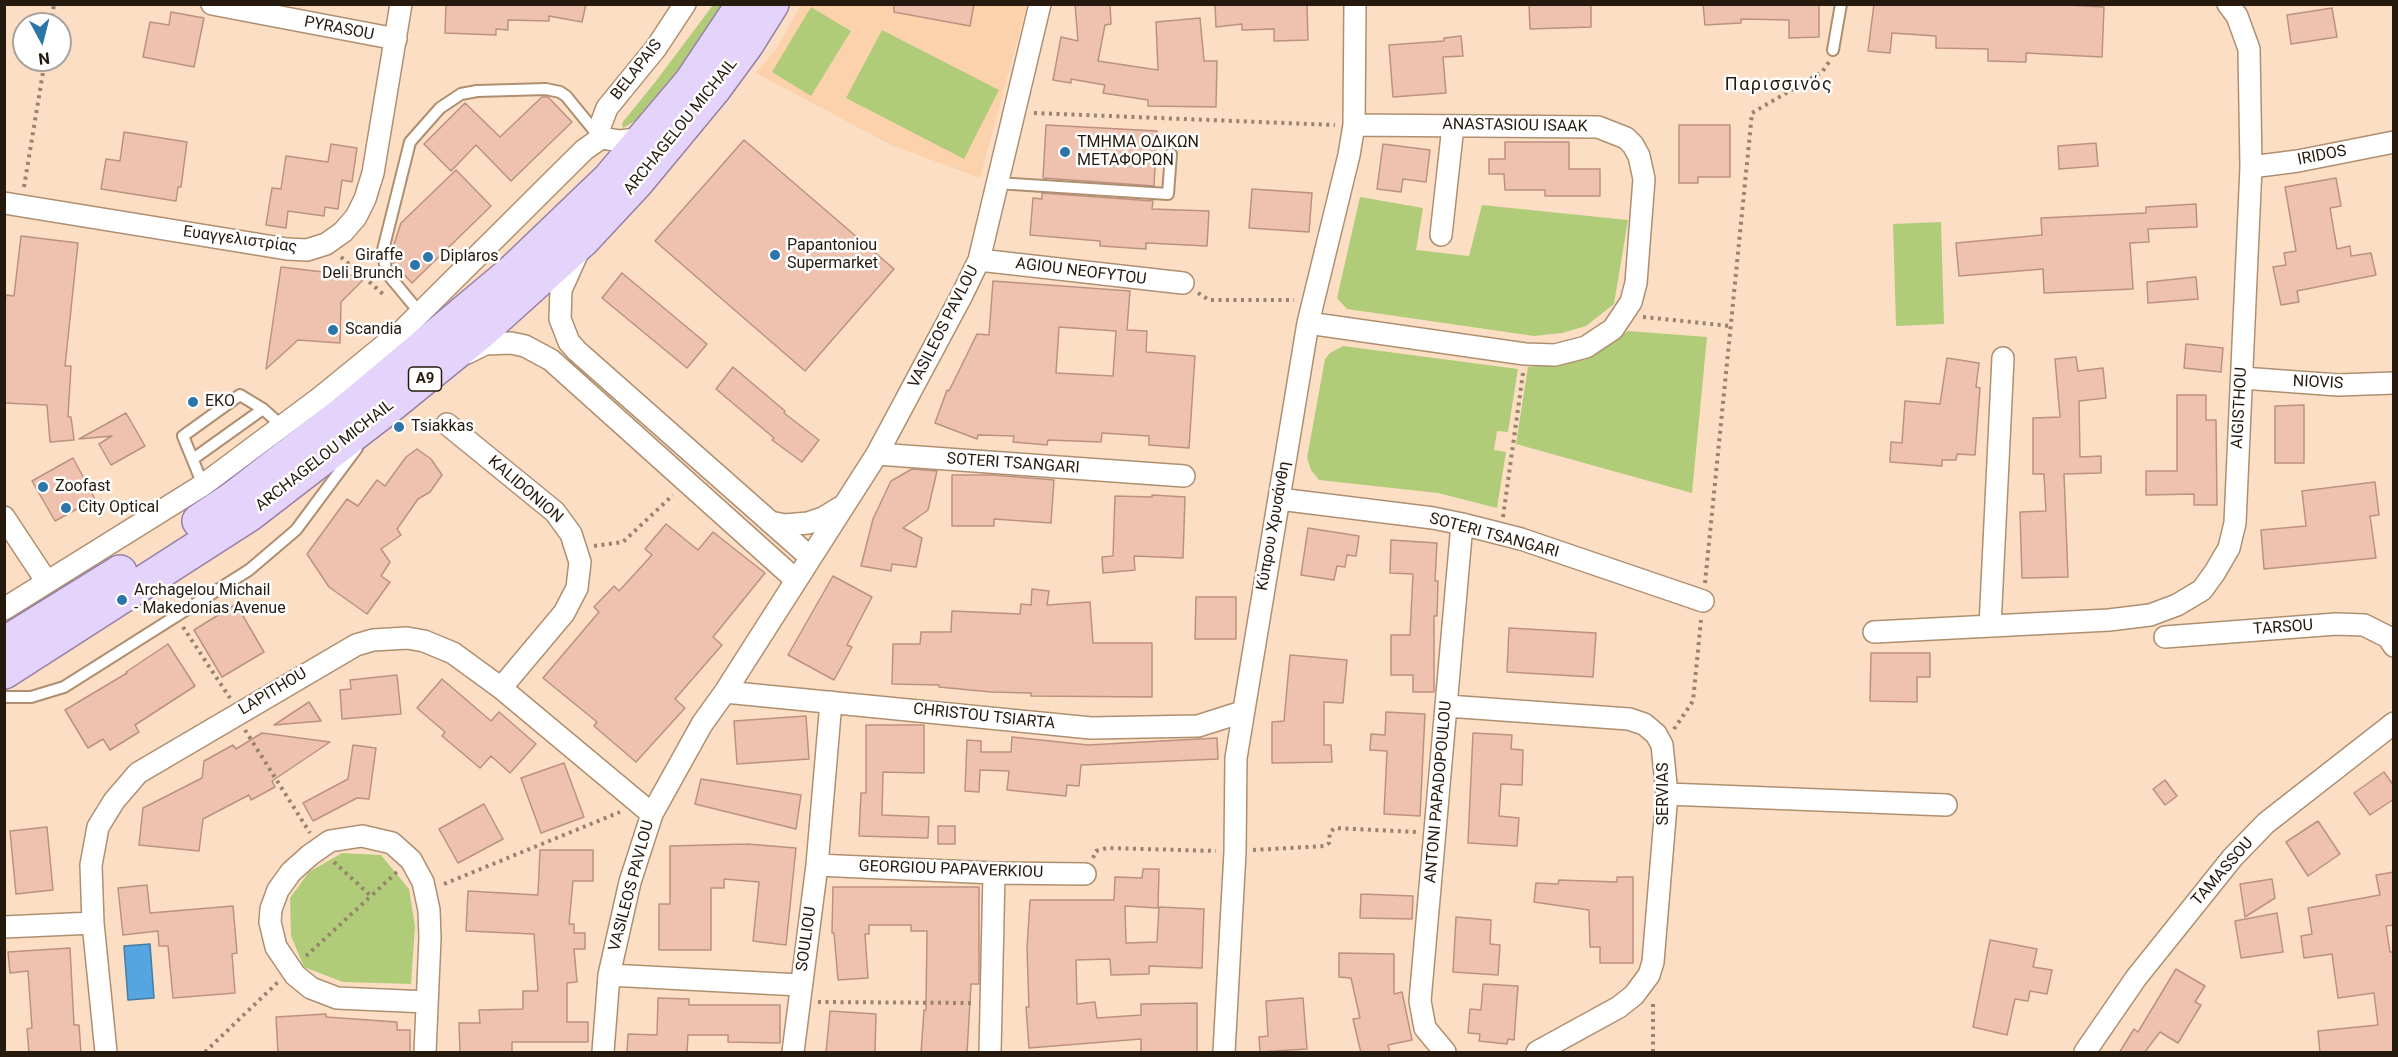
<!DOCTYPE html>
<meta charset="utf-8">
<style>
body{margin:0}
#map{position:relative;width:2398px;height:1057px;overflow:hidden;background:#fbdec4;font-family:Roboto,sans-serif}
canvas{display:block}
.frame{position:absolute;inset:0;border:6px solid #261a0e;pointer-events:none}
.north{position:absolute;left:12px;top:12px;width:60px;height:60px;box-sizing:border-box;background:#fff;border:2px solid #a8a39f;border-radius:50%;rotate:173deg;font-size:16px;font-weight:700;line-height:24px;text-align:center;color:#261a0e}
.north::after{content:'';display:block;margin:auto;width:21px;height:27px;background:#2c75a9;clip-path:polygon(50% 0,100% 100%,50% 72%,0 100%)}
</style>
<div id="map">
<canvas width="2398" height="1057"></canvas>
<div class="frame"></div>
<div class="north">N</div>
</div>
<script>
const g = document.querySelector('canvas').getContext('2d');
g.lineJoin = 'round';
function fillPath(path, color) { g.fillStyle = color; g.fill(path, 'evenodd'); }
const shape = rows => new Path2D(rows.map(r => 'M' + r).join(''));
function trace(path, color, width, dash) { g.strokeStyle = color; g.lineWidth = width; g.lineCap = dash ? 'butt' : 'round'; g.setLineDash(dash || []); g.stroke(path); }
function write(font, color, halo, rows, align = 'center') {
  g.font = font + ' Roboto,sans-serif'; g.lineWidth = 5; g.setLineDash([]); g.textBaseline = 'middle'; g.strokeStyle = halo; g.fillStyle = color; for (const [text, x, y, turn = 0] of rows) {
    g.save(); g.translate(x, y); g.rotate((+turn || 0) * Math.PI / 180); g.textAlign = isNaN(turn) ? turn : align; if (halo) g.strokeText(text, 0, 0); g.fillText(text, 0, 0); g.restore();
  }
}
fillPath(shape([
 [801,5,1027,5,980,178,891,145,756,73,776,49]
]), '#fcd2ac');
fillPath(shape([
 [713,5,729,5,665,89,635,121,623,128,622,123,656,81],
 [811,7,851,31,811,96,772,72],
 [882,30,999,90,964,159,846,98],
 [1360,197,1423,208,1416,250,1469,256,1482,205,1628,220,1614,304,1586,326,1562,333,1534,336,1347,309,1337,298],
 [1941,222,1944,324,1896,326,1893,224],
 [1628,331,1707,337,1692,493,1516,444,1528,367,1584,360],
 [1343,346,1518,369,1508,432,1497,431,1494,450,1506,452,1497,508,1438,493,1319,480,1311,470,1307,458,1325,359,1330,353],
 [342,853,381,855,409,889,415,926,411,984,343,982,304,967,291,936,290,898,309,872]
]), '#b1cc78');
const water = shape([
 [150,944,154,998,128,1000,124,946,150,944]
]);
fillPath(water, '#55a5e1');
trace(water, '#477ba2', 1.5);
const building = shape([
 [446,4,586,4,582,22,549,16,549,21,508,20,508,30,496,29,496,35,445,33,446,4],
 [894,4,974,4,970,26,894,12,894,4],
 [1075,4,1110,4,1111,24,1105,25,1098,61,1158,70,1156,22,1200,18,1204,61,1217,61,1216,107,1148,106,1148,100,1103,93,1105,85,1071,79,1071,83,1053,80,1061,37,1078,41,1075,4],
 [1215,4,1307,4,1308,40,1274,41,1274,29,1242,30,1242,24,1216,27,1215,4],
 [1529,4,1591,4,1591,27,1530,29,1529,4],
 [1703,4,1819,4,1819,37,1789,38,1789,20,1741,19,1741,23,1705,25,1703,4],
 [1874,4,2046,4,2104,7,2102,57,2026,53,2026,62,1988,61,1988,49,1936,48,1936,36,1892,33,1890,53,1868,51,1874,4],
 [2332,8,2337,37,2291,44,2287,15,2332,8],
 [171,12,204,18,194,67,143,57,150,22,169,25,171,12],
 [1461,36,1463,56,1443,57,1446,93,1393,97,1389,45,1444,41,1444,38,1461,36],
 [542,97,548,97,572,122,511,181,476,145,451,171,424,144,465,103,500,137,542,97],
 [1046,125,1157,131,1154,186,1043,178,1046,125],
 [1679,125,1730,125,1730,177,1698,177,1698,183,1679,183,1679,125],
 [124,132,187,142,181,187,178,187,176,201,101,189,106,159,120,161,124,132],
 [744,140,894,269,805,371,655,241,744,140],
 [1505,142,1569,142,1569,169,1600,169,1600,196,1545,196,1545,190,1505,190,1504,174,1489,174,1489,159,1505,159,1505,142],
 [2096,143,2098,166,2059,169,2058,146,2096,143],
 [331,144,357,148,352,182,342,180,338,209,325,207,324,216,288,211,286,228,266,225,272,188,281,189,286,156,328,162,331,144],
 [1383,144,1430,150,1426,182,1403,179,1401,192,1377,189,1383,144],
 [456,170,491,206,412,283,392,262,391,253,401,223,456,170],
 [2336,178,2341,206,2330,208,2337,249,2350,246,2351,256,2371,253,2376,275,2297,291,2299,302,2281,305,2273,267,2286,265,2284,253,2296,251,2285,187,2336,178],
 [1252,189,1312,193,1309,232,1249,228,1252,189],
 [1042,193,1153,201,1152,209,1209,211,1207,246,1146,243,1146,249,1100,246,1100,241,1030,235,1033,198,1042,199,1042,193],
 [2196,204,2197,227,2148,229,2149,242,2130,243,2133,289,2044,293,2043,269,1959,276,1956,243,2042,235,2041,218,2146,213,2146,207,2196,204],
 [21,236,78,243,65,366,71,366,68,417,71,417,74,440,50,442,47,405,4,403,4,310,6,295,14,296,21,236],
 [281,267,366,277,341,302,340,343,298,340,266,369,281,267],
 [622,273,707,344,687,368,602,298,622,273],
 [2196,277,2198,299,2148,303,2147,282,2196,277],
 [993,281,1130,291,1127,330,1147,331,1146,352,1195,356,1189,448,1149,445,1149,436,1102,433,1101,442,1048,440,1047,445,1013,442,1014,436,978,435,977,439,935,423,947,390,949,391,977,334,989,335,993,281],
 [1059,327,1116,331,1113,376,1056,373,1059,327],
 [2186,344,2223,348,2221,372,2184,368,2186,344],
 [2076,357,2078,371,2103,368,2106,398,2079,401,2080,457,2101,456,2101,473,2064,474,2068,577,2022,578,2020,512,2046,511,2044,474,2033,474,2033,418,2060,417,2055,359,2076,357],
 [1947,358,1979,363,1976,387,1980,388,1975,455,1957,454,1956,460,1942,460,1942,466,1890,462,1891,442,1902,443,1905,401,1940,404,1947,358],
 [733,367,785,411,784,413,819,440,802,462,772,440,774,438,716,389,733,367],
 [2177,395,2206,395,2206,420,2216,420,2217,505,2194,505,2194,494,2146,495,2146,471,2177,471,2177,395],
 [2304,405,2304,463,2275,463,2275,406,2304,405],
 [126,413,145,446,111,465,99,444,112,436,79,439,126,413],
 [417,449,431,459,442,475,430,492,418,499,397,529,401,535,381,549,390,562,381,576,390,582,367,614,329,587,307,554,347,499,358,506,377,480,385,486,406,457,417,449],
 [73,458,95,499,55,521,32,481,73,458],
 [912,469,937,471,928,510,903,528,922,538,916,567,892,564,891,571,861,566,873,519,891,481,912,469],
 [952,475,993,475,1054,480,1051,523,994,519,994,526,952,526,952,475],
 [2375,482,2379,515,2370,516,2376,558,2264,569,2261,530,2306,526,2302,491,2375,482],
 [1152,495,1185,497,1183,558,1134,556,1135,570,1103,573,1102,557,1113,556,1115,496,1152,497,1152,495],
 [666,524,698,550,713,532,765,573,713,637,722,645,675,699,685,708,636,762,594,726,597,722,543,678,599,612,594,607,614,586,619,591,652,555,645,549,666,524],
 [1308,528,1359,536,1356,556,1347,555,1345,567,1337,566,1334,580,1301,575,1308,528],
 [1391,540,1437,543,1435,581,1438,581,1437,616,1434,616,1434,692,1413,692,1413,675,1391,675,1391,635,1410,635,1413,574,1390,573,1391,540],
 [833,576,872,597,847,645,852,647,834,680,788,655,833,576],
 [1032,589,1049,591,1047,605,1090,602,1093,643,1152,643,1152,697,1031,696,1031,693,991,692,939,687,939,685,892,684,893,644,920,644,921,632,951,632,952,611,1020,614,1021,604,1031,605,1032,589],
 [1196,597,1236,597,1236,639,1195,639,1196,597],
 [236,604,264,652,222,677,194,630,236,604],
 [1509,628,1596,633,1593,677,1507,672,1509,628],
 [168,644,195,686,135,725,139,732,110,750,103,739,88,748,65,710,127,673,126,672,168,644],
 [1871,653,1930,653,1930,677,1917,677,1917,702,1870,701,1871,653],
 [1290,655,1347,660,1343,703,1324,702,1324,745,1331,745,1332,762,1272,763,1272,722,1284,721,1290,655],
 [397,675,401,714,342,719,340,690,351,689,350,680,397,675],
 [442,679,491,721,499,712,536,744,510,773,491,756,480,768,442,736,445,732,417,708,442,679],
 [309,702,321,721,274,725,309,702],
 [1386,712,1425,714,1420,816,1384,814,1387,751,1370,750,1371,734,1385,735,1386,712],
 [806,716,809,759,737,764,734,721,806,716],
 [866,725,924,725,924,773,883,772,882,815,929,817,928,838,859,836,861,793,866,793,866,725],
 [262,733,330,742,272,781,275,787,251,800,249,795,203,819,199,851,139,845,143,808,202,778,204,761,233,745,236,749,262,733],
 [1473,733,1512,735,1511,749,1523,750,1522,785,1501,784,1499,816,1519,818,1517,846,1468,843,1473,733],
 [1012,737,1088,745,1217,738,1218,759,1081,765,1079,786,1067,785,1066,796,1007,790,1009,771,980,770,979,792,965,791,967,740,981,741,981,752,1011,752,1012,737],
 [353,745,376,748,369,799,357,798,313,821,303,803,348,779,353,745],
 [564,763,584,817,541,833,521,778,564,763],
 [2384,772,2394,786,2394,799,2370,815,2354,793,2384,772],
 [701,779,801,795,796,829,695,804,701,779],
 [2165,780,2177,796,2165,805,2153,789,2165,780],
 [484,804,503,839,458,863,439,829,484,804],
 [2318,821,2340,854,2308,876,2286,842,2318,821],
 [938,826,955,826,955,844,938,844,938,826],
 [47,827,53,890,16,894,10,831,47,827],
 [747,844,796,848,786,945,753,941,759,882,724,879,724,888,711,888,711,950,659,950,659,904,670,904,670,846,747,844],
 [540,850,593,850,593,881,573,881,569,924,574,924,574,933,585,933,585,949,574,949,577,982,567,983,567,1022,588,1022,588,1042,512,1042,512,1053,460,1053,459,1023,480,1023,479,1010,523,1009,523,991,538,991,534,934,466,931,468,891,538,895,540,850],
 [1143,869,1159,869,1158,908,1125,906,1126,943,1157,942,1159,907,1204,909,1202,968,1149,966,1149,974,1111,975,1110,959,1076,960,1077,1004,1095,1002,1097,1018,1141,1015,1141,1004,1197,1003,1197,1053,1141,1053,1141,1039,1029,1048,1026,1007,1029,1007,1027,949,1030,900,1114,900,1115,877,1142,878,1143,869],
 [2394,872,2394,925,2386,926,2390,952,2394,952,2394,1053,2320,1053,2318,1031,2378,1025,2374,993,2338,998,2332,954,2304,958,2301,936,2312,934,2308,908,2380,895,2376,875,2394,872],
 [1617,877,1633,877,1633,963,1600,963,1600,947,1590,947,1589,910,1534,902,1536,883,1558,884,1559,880,1617,882,1617,877],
 [2272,879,2275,898,2245,917,2240,884,2272,879],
 [147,885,150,913,233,906,237,953,232,954,235,993,173,998,168,946,159,946,158,931,123,935,118,888,147,885],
 [833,887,979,887,979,984,971,984,967,1053,921,1053,924,1010,926,1010,927,931,911,931,911,925,869,925,869,934,865,934,868,978,838,980,834,933,832,933,833,887],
 [1361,894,1413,896,1412,919,1360,918,1361,894],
 [2277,913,2283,952,2241,958,2235,921,2277,913],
 [1456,917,1491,920,1490,944,1500,945,1498,975,1453,972,1456,917],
 [1990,940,2037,949,2033,967,2052,970,2047,994,2030,991,2028,1001,2015,999,2007,1035,1973,1027,1990,940],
 [70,948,74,1025,79,1025,81,1053,29,1053,27,1029,32,1028,28,971,10,973,8,952,70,948],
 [1339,953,1394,954,1394,994,1402,992,1412,1040,1388,1045,1390,1053,1361,1053,1353,1019,1360,1018,1351,978,1339,977,1339,953],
 [2176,969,2205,986,2195,1002,2201,1005,2178,1043,2160,1032,2144,1053,2119,1053,2134,1029,2138,1032,2176,969],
 [1483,984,1518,986,1514,1040,1508,1039,1507,1044,1479,1041,1480,1034,1468,1033,1470,1009,1481,1010,1483,984],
 [658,998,689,999,689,1005,780,1005,780,1043,728,1042,728,1035,688,1035,687,1053,627,1053,628,1034,657,1035,658,998],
 [1303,998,1307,1049,1260,1052,1259,1037,1268,1036,1266,1001,1303,998],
 [830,1011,876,1014,875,1053,826,1053,830,1011],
 [326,1014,326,1017,397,1022,397,1030,410,1030,410,1053,278,1053,276,1017,326,1014]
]);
fillPath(building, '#efc2af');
trace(building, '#bd917f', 1.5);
const lane = shape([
 [1833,50,1841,4],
 [997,183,1168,194,1171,154],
 [420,313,386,272,383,250,410,142,440,108,461,94,477,91,546,89,560,92,566,96,597,134],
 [193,459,263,409],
 [203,485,183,436,240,395,263,409,282,426],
 [4,697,31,697,64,687,249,570,296,530,357,448]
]);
const street = shape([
 [212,4,396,39],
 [601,138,599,129,607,108,656,48,685,4],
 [2251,167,2298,161,2394,142],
 [4,203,287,249,307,250,326,244,343,232,356,217,365,199,373,173,401,4],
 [1441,235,1453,126],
 [578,252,561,290,560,319,569,342,577,351,810,557],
 [979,260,1183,283],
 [1308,323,1525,354,1555,355,1586,347,1613,329,1631,302,1636,283,1644,179,1639,156,1633,145,1626,138,1598,127,1354,125],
 [467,353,485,344,511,343,525,346,551,360,796,580],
 [2242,378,2338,385,2394,383],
 [447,424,555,512,571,534,580,562,577,588,564,613,501,688],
 [877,454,1184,476],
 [1279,499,1433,518,1462,524,1521,539,1703,601],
 [4,517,47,582],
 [770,522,785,525,808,523,823,518,841,507],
 [4,609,203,485,321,397,403,330,584,150,601,138,620,141,645,138],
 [1990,626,2003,358],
 [1874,632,2109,620,2150,615,2177,605,2202,590,2215,572,2229,548,2235,523,2251,167,2249,49,2237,16,2228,4],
 [2165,637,2336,624,2364,625,2388,637,2394,646],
 [725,692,1091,728,1198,726,1242,712],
 [1447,706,1629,719,1644,724,1656,734,1662,745,1667,794,1653,962,1649,975,1634,995,1619,1007,1537,1052],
 [1667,794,1946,805],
 [817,865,994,873,1085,874],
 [4,927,93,923],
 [609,975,800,985],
 [106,1052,93,923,91,865,98,827,114,801,138,773,356,645,373,640,407,638,424,641,453,653,501,688,652,814],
 [425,1052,430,938,429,910,423,882,411,860,392,843,362,836,330,841,310,855,291,872,278,890,271,909,270,922,276,947,295,975,311,988,337,998,427,1002],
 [603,1052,609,975,630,882,652,814,702,724,725,692,877,454,962,295,979,260,1040,4],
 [793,1052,817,865,831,702],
 [990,1052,994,873],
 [1224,1052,1235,852,1236,758,1308,323,1349,155,1354,125,1355,4],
 [1445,1052,1425,1028,1420,1001,1462,524],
 [2085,1052,2136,978,2233,857,2266,823,2394,723]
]);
const primary = shape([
 [199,521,232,499,350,408,511,273,609,179,691,82,743,4],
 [4,644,120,572],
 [4,672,250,514,385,410,481,332,583,240,637,182,714,89,747,44,772,4]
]);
trace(lane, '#b08f70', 14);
trace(street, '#b08f70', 24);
trace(primary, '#967fa6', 36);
trace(shape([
 [51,24,54,4],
 [1034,113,1335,125],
 [24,187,45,60],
 [341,257,383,294],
 [1198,293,1209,300,1294,300],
 [1643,317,1731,326],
 [1503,517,1523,373],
 [594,546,623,542,673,495],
 [1705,583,1752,113,1822,72,1829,62],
 [183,627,230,698],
 [1674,729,1693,701,1701,620],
 [245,730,310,833],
 [1253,850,1325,846,1329,843,1330,832,1335,828,1416,832],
 [1093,858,1096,851,1107,848,1216,851],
 [334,862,371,896,397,872],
 [444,884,620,812],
 [306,956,371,896],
 [818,1002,972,1003],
 [205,1052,278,982],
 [1653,1052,1653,1002]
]), '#98836f', 4, [3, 4.5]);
trace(lane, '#fff', 10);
trace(street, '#fff', 21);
trace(primary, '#e4d3fb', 33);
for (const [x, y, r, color] of [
 [1065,152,6,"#2c75a9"],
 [775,255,6,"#2c75a9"],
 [428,257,6,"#2c75a9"],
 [415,265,6,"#2c75a9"],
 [333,330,6,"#2c75a9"],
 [193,402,6,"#2c75a9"],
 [399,427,6,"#2c75a9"],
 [43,487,6,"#2c75a9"],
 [66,508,6,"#2c75a9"],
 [122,600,6,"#2c75a9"]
]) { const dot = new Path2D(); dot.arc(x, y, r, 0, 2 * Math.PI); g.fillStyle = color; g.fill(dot); trace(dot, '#fff', 2); }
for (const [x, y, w] of [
 [425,379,33]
]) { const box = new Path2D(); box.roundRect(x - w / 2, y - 12, w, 24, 4.5); g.fillStyle = '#fff'; g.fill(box); trace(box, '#261a0e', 1.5); }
write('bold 15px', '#261a0e', null, [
 ["A9",425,379]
]);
write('16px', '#261a0e', '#fff', [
 ["PYRASOU",339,29,11],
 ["BELAPAIS",637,70,-52],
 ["ANASTASIOU ISAAK",1515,126,1],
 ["ARCHAGELOU MICHAIL",681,127,-51],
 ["IRIDOS",2322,156,-11],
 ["Ευαγγελιστρίας",240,240,8],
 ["AGIOU NEOFYTOU",1081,272,7],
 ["VASILEOS PAVLOU",944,327,-63],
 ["NIOVIS",2318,383,3],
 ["AIGISTHOU",2240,408,-87],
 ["ARCHAGELOU MICHAIL",325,456,-38],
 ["SOTERI TSANGARI",1013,464,4],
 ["KALIDONION",525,490,41],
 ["Κύπρου Χρυσάνθη",1274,526,-80],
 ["SOTERI TSANGARI",1494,536,15],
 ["TARSOU",2283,628,-4],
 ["LAPITHOU",273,692,-31],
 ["CHRISTOU TSIARTA",984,717,6],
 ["ANTONI PAPADOPOULOU",1439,792,-85],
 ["SERVIAS",1664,794,-90],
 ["GEORGIOU PAPAVERKIOU",951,870,2],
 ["TAMASSOU",2223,872,-49],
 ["VASILEOS PAVLOU",632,886,-75],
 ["SOULIOU",807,939,-82]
]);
write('16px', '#261a0e', '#fff', [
 ["ΤΜΗΜΑ ΟΔΙΚΩΝ",1077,143],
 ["ΜΕΤΑΦΟΡΩΝ",1077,161],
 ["Papantoniou",787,246],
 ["Supermarket",787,264],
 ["Giraffe",403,256,"right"],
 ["Deli Brunch",403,274,"right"],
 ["Diplaros",440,257],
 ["Scandia",345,330],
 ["EKO",205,402],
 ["Tsiakkas",411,427],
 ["Zoofast",55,487],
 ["City Optical",78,508],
 ["Archagelou Michail",134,591],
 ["- Makedonias Avenue",134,609]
], 'left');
g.letterSpacing = '1.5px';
write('18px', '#261a0e', '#fff', [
 ["Παρισσινός",1779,85]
]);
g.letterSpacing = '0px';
</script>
